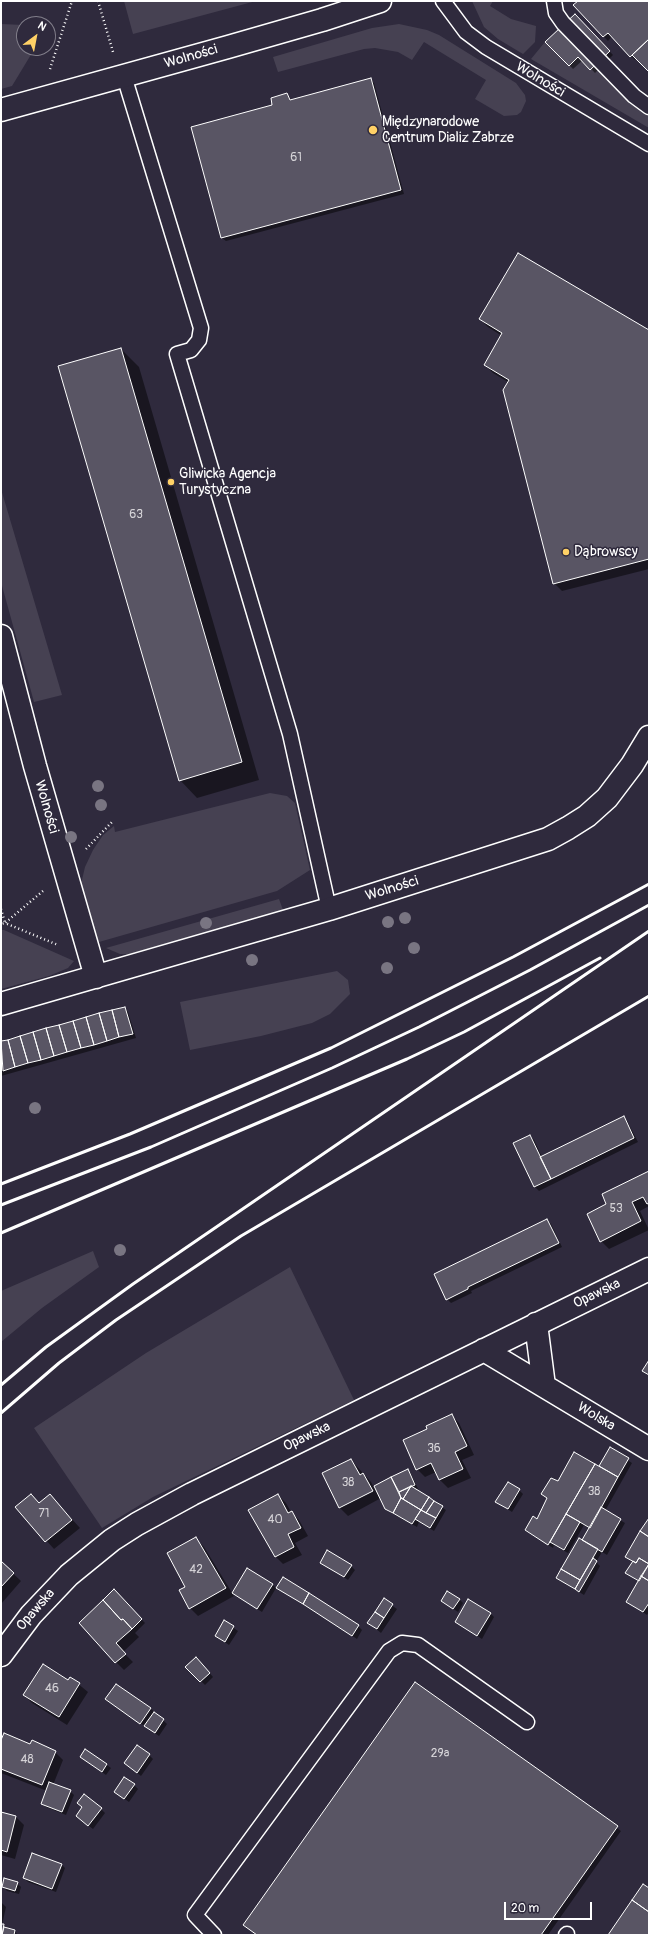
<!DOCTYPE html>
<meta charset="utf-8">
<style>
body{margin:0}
#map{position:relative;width:650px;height:1936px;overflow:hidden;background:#2f2a3d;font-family:Pangolin,sans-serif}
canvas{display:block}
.frame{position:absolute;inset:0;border:2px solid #fff;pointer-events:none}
.north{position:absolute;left:16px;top:16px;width:40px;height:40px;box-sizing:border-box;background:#2f2a3d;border:1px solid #827f8b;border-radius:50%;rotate:32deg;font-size:11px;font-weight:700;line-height:16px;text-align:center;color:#fff}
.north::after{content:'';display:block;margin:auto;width:14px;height:18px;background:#ffd166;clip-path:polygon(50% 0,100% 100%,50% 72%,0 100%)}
.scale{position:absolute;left:504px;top:1902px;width:88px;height:18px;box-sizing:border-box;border:2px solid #fff;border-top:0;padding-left:5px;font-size:12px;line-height:14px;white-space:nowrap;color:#fff;-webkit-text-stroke:3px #2f2a3d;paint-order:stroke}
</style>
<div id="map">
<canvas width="650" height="1936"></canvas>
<div class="frame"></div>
<div class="north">N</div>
<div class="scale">20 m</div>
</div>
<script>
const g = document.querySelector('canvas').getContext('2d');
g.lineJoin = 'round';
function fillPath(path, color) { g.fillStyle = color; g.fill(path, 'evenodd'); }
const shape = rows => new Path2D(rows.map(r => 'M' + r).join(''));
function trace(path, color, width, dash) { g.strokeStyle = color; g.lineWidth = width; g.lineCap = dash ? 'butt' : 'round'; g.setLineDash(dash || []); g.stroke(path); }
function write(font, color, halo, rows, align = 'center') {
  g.font = font + ' Pangolin,sans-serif'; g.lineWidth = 3; g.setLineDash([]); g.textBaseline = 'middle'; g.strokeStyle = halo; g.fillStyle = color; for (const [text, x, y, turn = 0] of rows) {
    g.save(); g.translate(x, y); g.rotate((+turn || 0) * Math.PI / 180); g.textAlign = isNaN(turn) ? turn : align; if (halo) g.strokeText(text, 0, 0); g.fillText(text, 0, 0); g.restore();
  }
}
fillPath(shape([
 [124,1,256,1,133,34],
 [472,1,493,1,490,6,511,19,536,26,535,42,523,54,498,39,484,27],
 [1,24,24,25,24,48,35,48,12,86,1,89],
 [399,24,427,30,439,35,516,83,525,95,526,101,521,112,517,115,504,116,475,99,486,80,424,42,412,60,398,52,375,48,364,49,278,72,273,57,372,28],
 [545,42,569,66,578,57,590,70,596,65,635,106,649,114,649,128,531,59],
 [1,489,62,695,34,702,1,582],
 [270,793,287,796,295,803,310,870,277,891,99,942,93,933,81,884,85,867,93,850,103,835,114,826,115,832],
 [279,899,283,910,130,954,120,954,106,948],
 [1,930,4,930,74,961,68,968,49,976,1,989],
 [337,971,348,980,350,994,330,1014,312,1023,261,1036,190,1050,180,1002],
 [93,1251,99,1267,42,1308,1,1342,1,1291],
 [290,1267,354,1400,153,1497,102,1528,34,1428,146,1353]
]), '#464152');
fillPath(shape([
 [579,1,649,1,649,71,637,58,635,60,612,36,608,41,574,5],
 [575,15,613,55,595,73,583,60,573,69,547,42],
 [370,79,374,83,404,194,226,241,222,238,274,106,287,94,292,101],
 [480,319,648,330,649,329,649,569,562,591,554,583,508,382,493,373,485,365,502,336,488,327],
 [121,349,139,367,259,780,197,798,180,780],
 [125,1008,128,1012,136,1038,1,1076,1,1043],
 [623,1117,627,1121,638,1142,539,1191,535,1187,514,1143,530,1136,534,1140,542,1157],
 [649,1172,649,1206,640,1211,649,1230,609,1249,601,1241,607,1204],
 [547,1220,551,1224,562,1247,471,1291,472,1293,451,1303,447,1299],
 [451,1415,459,1423,474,1455,462,1460,471,1478,448,1488,440,1480,436,1472,425,1477,417,1469,428,1430],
 [611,1449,632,1463,605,1511,625,1523,607,1555,602,1552,596,1562,600,1566,584,1595,557,1578,590,1529,584,1525,568,1553,554,1545,553,1548,526,1530,537,1520,548,1499,542,1494,558,1483,575,1453,600,1468],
 [351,1460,371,1482,380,1499,381,1498,376,1486,407,1470,411,1474,418,1489,415,1490,446,1510,434,1531,419,1522,417,1527,390,1512,381,1498,348,1516,340,1508,323,1474],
 [519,1490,523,1494,512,1512,497,1502],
 [50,1495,80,1528,54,1549,17,1508,40,1504],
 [278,1495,286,1503,291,1512,299,1520,308,1536,295,1543,302,1555,283,1564,275,1556],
 [649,1519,649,1612,647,1615,627,1601,639,1582,626,1573,633,1562,626,1557],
 [196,1539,204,1547,234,1596,198,1616,190,1608,186,1587],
 [1,1562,21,1581,1,1604],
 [321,1562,351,1566,355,1570,348,1580],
 [272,1584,276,1588,262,1612,233,1593],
 [277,1587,358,1626,362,1630,357,1639],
 [114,1591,145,1623,135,1633,139,1637,123,1652,133,1662,124,1670,116,1662],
 [459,1599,463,1603,458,1612,442,1601],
 [384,1600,397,1609,381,1633,369,1623],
 [490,1613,494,1617,482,1639,456,1622],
 [225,1622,238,1631,229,1645,216,1636],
 [200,1662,213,1677,205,1685,187,1667],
 [71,1678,88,1692,67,1725,32,1703,24,1695,68,1682],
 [415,1683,621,1831,548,1935,257,1935,244,1925],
 [106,1699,150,1708,167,1724,159,1736],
 [1,1742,31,1745,55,1752,63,1760,53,1785,70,1791,74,1795,66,1815,46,1807,42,1804,47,1791,1,1773],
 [86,1750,111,1768,106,1775,81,1757],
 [149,1755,153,1759,141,1776,125,1763],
 [134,1785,138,1789,129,1802,115,1792],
 [101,1809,105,1813,93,1829,81,1820],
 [1,1814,16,1817,24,1825,15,1859,1,1855],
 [61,1864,65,1868,56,1892,28,1882,24,1878],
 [17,1883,21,1887,19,1894,7,1891,3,1887],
 [1,1902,6,1907,2,1925,14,1931,18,1935,1,1935]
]), '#0007');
const building = shape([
 [578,1,649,1,649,39,630,57,608,33,603,37,573,5,578,1],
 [575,14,610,51,590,70,578,57,569,66,545,42,575,14],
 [649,39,649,72,632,55,649,39],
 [371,78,401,190,221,238,191,127,272,105,271,98,287,93,290,100,371,78],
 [518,253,649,330,649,559,553,584,503,390,509,380,484,365,502,333,479,319,518,253],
 [121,348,242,762,179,781,58,366,121,348],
 [125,1007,133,1034,119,1037,112,1010,125,1007],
 [112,1010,119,1037,107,1041,99,1013,112,1010],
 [99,1013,107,1041,94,1045,86,1017,99,1013],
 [86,1017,94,1045,81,1048,73,1021,86,1017],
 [73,1021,81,1048,67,1052,59,1025,73,1021],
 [59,1025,67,1052,54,1056,46,1028,59,1025],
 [46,1028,54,1056,41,1060,33,1032,46,1028],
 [33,1032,41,1060,28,1063,20,1036,33,1032],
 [20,1036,28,1063,15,1067,8,1040,20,1036],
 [8,1040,15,1067,3,1071,1,1041,8,1040],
 [624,1116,634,1138,551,1179,540,1157,624,1116],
 [530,1135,551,1179,534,1187,513,1143,530,1135],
 [649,1171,649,1203,647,1204,643,1197,632,1202,641,1221,600,1242,587,1214,606,1204,602,1194,649,1171],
 [547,1219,559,1243,468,1287,468,1289,446,1300,434,1274,547,1219],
 [649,1360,649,1375,642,1371,649,1360],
 [452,1414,467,1446,455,1452,463,1469,439,1480,431,1463,416,1470,403,1440,427,1429,426,1426,452,1414],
 [610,1447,629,1458,618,1477,599,1466,610,1447],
 [574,1452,595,1464,548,1545,525,1530,533,1516,537,1519,547,1498,541,1494,551,1478,558,1481,574,1452],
 [351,1459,360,1475,363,1473,373,1491,339,1508,322,1473,351,1459],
 [595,1464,618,1477,590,1528,566,1514,595,1464],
 [408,1469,415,1485,399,1492,391,1477,408,1469],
 [391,1477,401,1498,393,1513,385,1509,374,1486,391,1477],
 [508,1482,520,1489,508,1509,495,1502,508,1482],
 [411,1486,403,1499,401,1498,399,1492,411,1486],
 [411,1486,429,1497,421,1510,403,1499,411,1486],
 [31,1494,39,1503,50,1494,72,1520,45,1542,15,1507,31,1494],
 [278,1494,288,1513,292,1511,301,1528,288,1534,294,1547,275,1557,248,1510,278,1494],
 [429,1497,434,1501,426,1513,421,1510,429,1497],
 [401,1498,421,1510,412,1524,393,1513,401,1498],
 [434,1501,443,1506,436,1518,426,1513,434,1501],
 [601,1507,621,1519,602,1552,582,1540,601,1507],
 [421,1510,436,1518,430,1528,415,1519,421,1510],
 [566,1514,580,1522,564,1550,550,1542,566,1514],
 [649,1518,649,1537,640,1531,649,1518],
 [640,1531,649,1537,649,1564,639,1558,636,1563,625,1557,640,1531],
 [196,1537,226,1588,189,1609,179,1590,185,1587,167,1553,196,1537],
 [579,1538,598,1549,580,1580,561,1569,579,1538],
 [327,1550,352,1565,344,1577,320,1563,327,1550],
 [593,1558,597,1561,579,1592,575,1589,593,1558],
 [639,1558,649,1564,639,1581,625,1573,633,1561,636,1563,639,1558],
 [1,1561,14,1573,1,1587,1,1561],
 [649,1564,649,1581,641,1576,649,1564],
 [247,1568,273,1584,257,1609,232,1593,247,1568],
 [561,1569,580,1580,575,1589,556,1578,561,1569],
 [641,1576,649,1581,649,1603,643,1612,626,1602,641,1576],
 [283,1577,309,1593,303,1604,276,1588,283,1577],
 [114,1589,142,1619,132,1629,123,1619,121,1620,103,1600,114,1589],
 [447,1591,460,1599,453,1609,441,1601,447,1591],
 [309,1593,359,1625,352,1636,303,1604,309,1593],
 [384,1598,393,1604,384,1618,375,1612,384,1598],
 [468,1599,491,1613,477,1636,455,1622,468,1599],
 [103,1600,121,1620,123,1619,132,1629,116,1643,126,1654,115,1663,79,1623,103,1600],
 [375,1612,384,1618,377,1629,367,1623,375,1612],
 [224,1620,234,1626,225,1642,215,1636,224,1620],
 [196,1657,210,1673,200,1682,185,1667,196,1657],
 [43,1664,68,1680,70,1677,80,1683,59,1717,23,1695,43,1664],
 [415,1682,618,1826,541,1935,257,1935,243,1925,415,1682],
 [116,1684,151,1708,140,1724,105,1699,116,1684],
 [154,1712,164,1719,155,1733,144,1726,154,1712],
 [4,1733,30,1744,32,1740,56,1751,42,1785,1,1769,1,1740,4,1733],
 [137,1745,150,1754,137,1773,124,1763,137,1745],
 [85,1749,107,1764,102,1772,80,1757,85,1749],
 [124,1777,135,1784,124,1799,114,1792,124,1777],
 [49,1782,71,1790,62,1812,41,1804,49,1782],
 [84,1794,102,1808,88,1826,76,1816,82,1807,77,1803,84,1794],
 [1,1812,16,1816,7,1852,1,1850,1,1812],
 [32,1853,62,1864,52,1889,23,1878,32,1853],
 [4,1878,18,1882,15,1891,2,1887,4,1878],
 [643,1884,649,1888,649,1912,632,1900,643,1884],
 [632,1900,649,1912,649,1935,608,1935,632,1900],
 [1,1924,4,1924,2,1935,1,1935,1,1924],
 [4,1927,15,1930,14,1935,2,1935,4,1927]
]);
fillPath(building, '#595564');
trace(building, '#fff', 1);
const lane = shape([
 [443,1,466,32,486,47,649,144],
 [554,1,556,13,563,23,634,96,649,107],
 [124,76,201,328,199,340,191,350,177,354,290,734,329,909],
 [214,1935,195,1915,389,1651,402,1643,418,1645,527,1722],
 [566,1935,567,1934]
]);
const street = shape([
 [1,110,228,47,322,20,380,1],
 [1,636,35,766,96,977],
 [1,1004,329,909,548,839,568,828,587,816,607,798,632,765,649,737],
 [536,1324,544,1386],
 [484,1350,649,1449],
 [1,1655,31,1615,69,1575,112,1540,137,1524,192,1494,649,1269]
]);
trace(lane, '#fff', 17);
trace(street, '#fff', 25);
trace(shape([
 [98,1,113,52],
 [50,69,72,1],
 [86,849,112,822],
 [43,891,5,923,58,945],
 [1,909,5,923,1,924]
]), '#fff', 2.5, [1, 3]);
trace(lane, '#2f2a3d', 14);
trace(street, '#2f2a3d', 22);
trace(shape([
 [1,1184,130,1134,331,1048,513,957,649,884],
 [1,1205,151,1147,332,1068,419,1027,530,970,649,905],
 [1,1233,407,1059,464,1032,600,958],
 [1,1385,46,1347,133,1284,649,931],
 [1,1413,59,1363,116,1320,241,1236,649,996]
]), '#fff', 3);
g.fillStyle = '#797582';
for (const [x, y] of [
 [98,786],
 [101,805],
 [71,837],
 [405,918],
 [388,922],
 [206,923],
 [414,948],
 [252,960],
 [387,968],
 [35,1108],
 [120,1250]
]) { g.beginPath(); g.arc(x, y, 6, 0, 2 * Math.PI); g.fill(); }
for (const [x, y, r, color] of [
 [373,130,5,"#ffd166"],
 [171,482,4,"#ffd166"],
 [566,552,4,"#ffd166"]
]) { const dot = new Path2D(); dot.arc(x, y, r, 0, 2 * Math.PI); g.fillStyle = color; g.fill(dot); trace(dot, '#2f2a3d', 1.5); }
write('12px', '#d6d4d8', null, [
 ["61",296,158],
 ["63",136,515],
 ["53",616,1209],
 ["36",434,1449],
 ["38",348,1483],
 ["38",594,1492],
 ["71",44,1514],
 ["40",275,1520],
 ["42",196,1570],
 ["46",52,1689],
 ["29a",440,1754],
 ["48",27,1760]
]);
write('14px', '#fff', '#2f2a3d', [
 ["Wolności",191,57,-16],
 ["Wolności",540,80,31],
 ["Wolności",46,807,74],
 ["Wolności",392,889,-17],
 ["Opawska",597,1294,-26],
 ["Wolska",596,1417,31],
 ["Opawska",307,1437,-26],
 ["Opawska",36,1610,-49]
]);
write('14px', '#fff', '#2f2a3d', [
 ["Międzynarodowe",382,122],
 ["Centrum Dializ Zabrze",382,138],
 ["Gliwicka Agencja",179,474],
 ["Turystyczna",179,490],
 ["Dąbrowscy",574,552]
], 'left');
</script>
